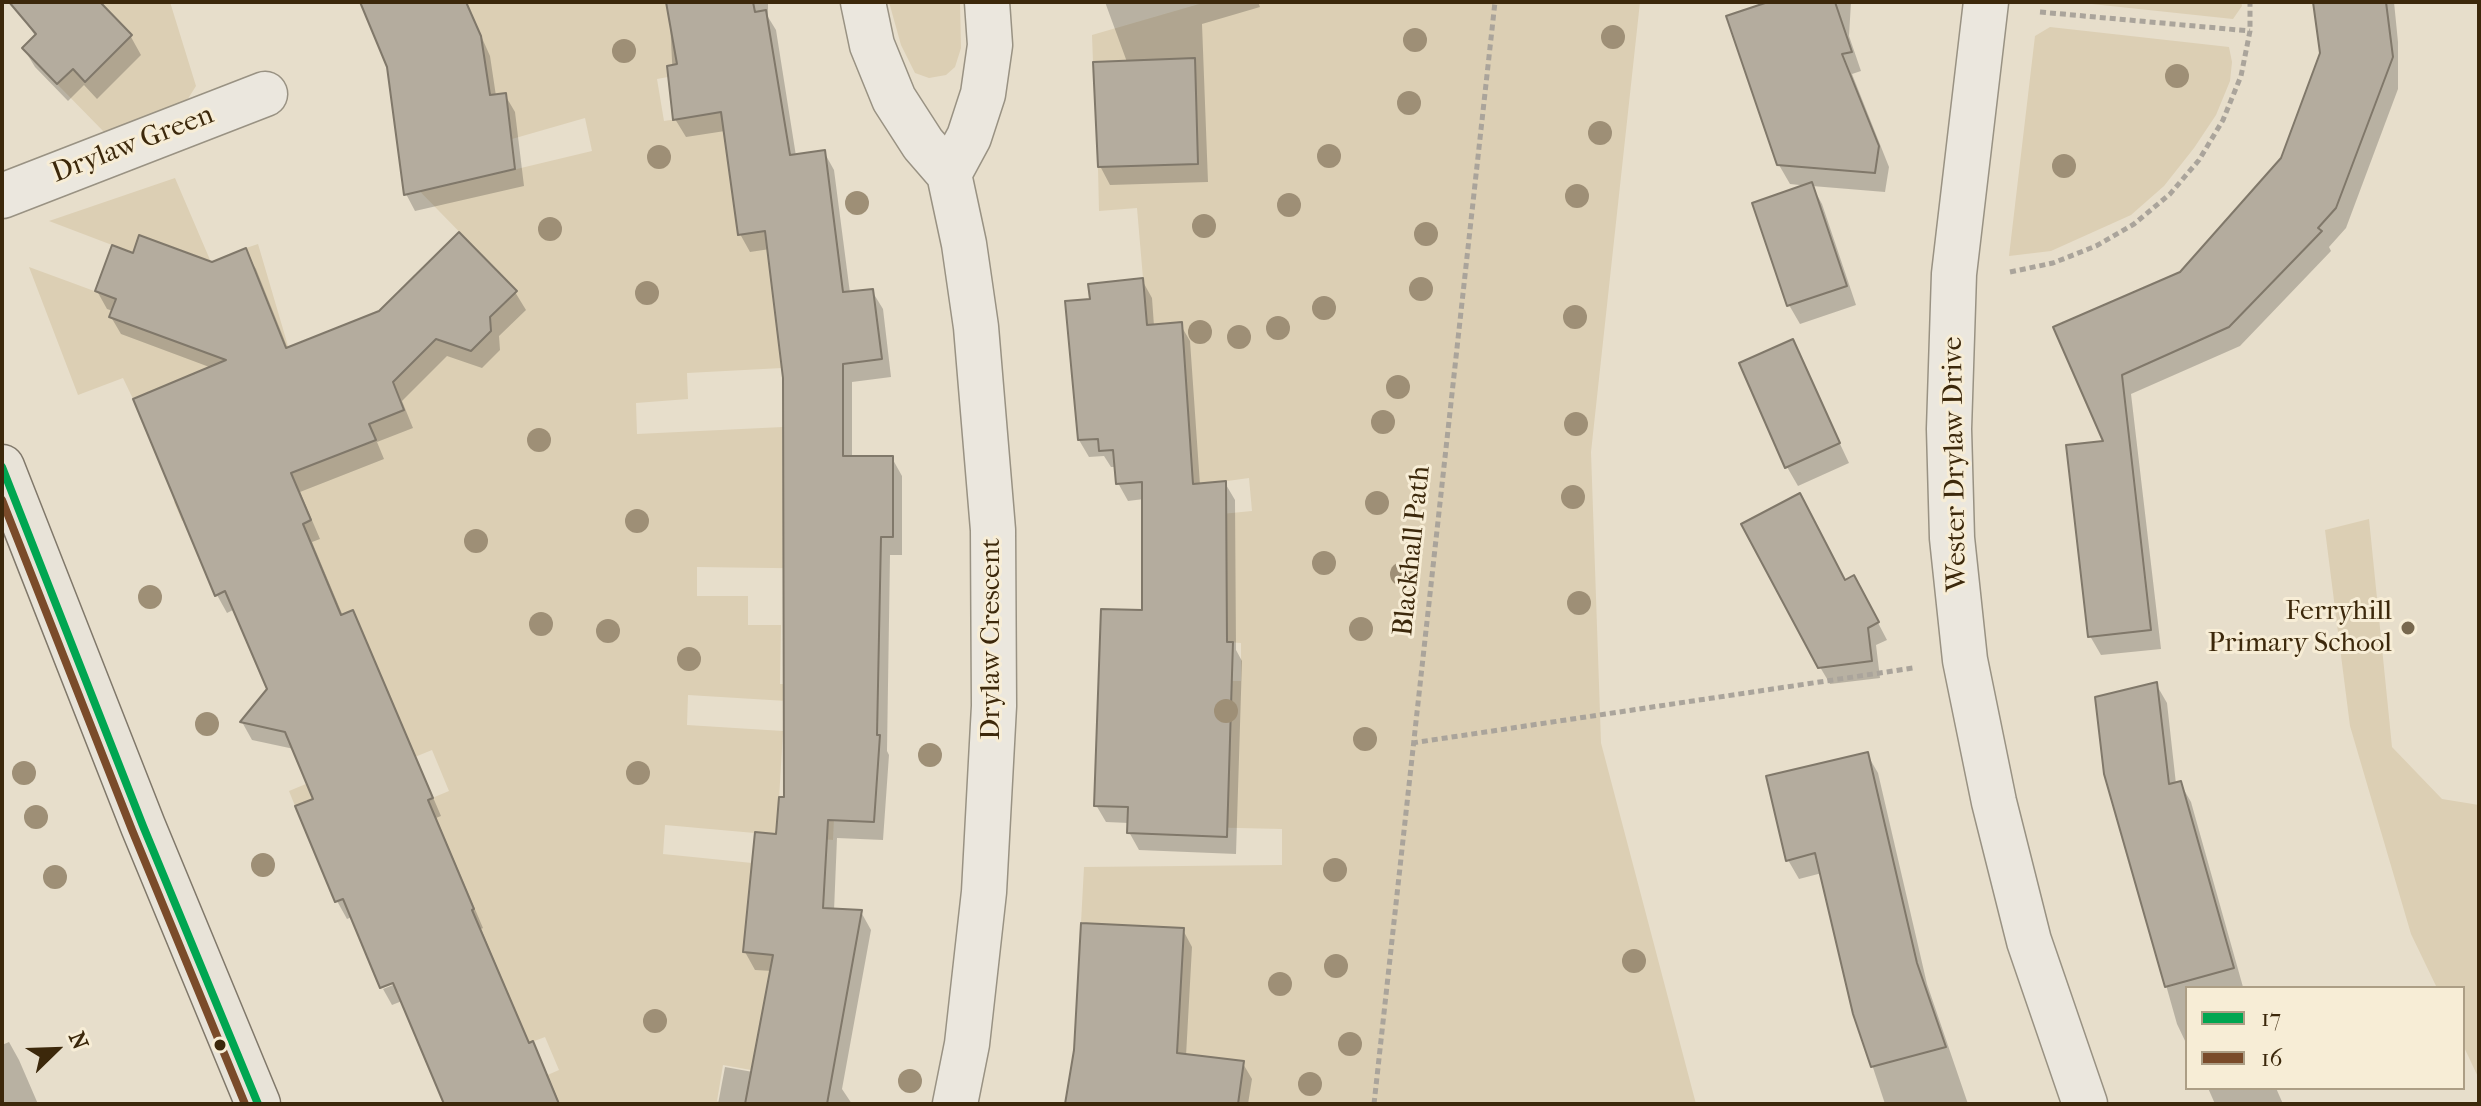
<!DOCTYPE html>
<style>
body{margin:0}
#map{position:relative;width:2481px;height:1106px;overflow:hidden;background:#e7decb;font-family:"IM FELL French Canon",serif}
canvas{display:block}
.frame{position:absolute;inset:0;border:4px solid #3c280b;pointer-events:none}
.legend{position:absolute;left:2185px;top:986px;width:280px;height:104px;box-sizing:border-box;background:#f7edd6;border:2px solid #ac9e85;margin:0;padding:10px 14px;list-style:none;font-size:24px;color:#3c280b}
.legend li{display:flex;align-items:center;gap:16px;height:40px}
.legend b{width:40px;border:2px solid #ac9e85}
.north{position:absolute;left:16px;top:1010px;width:80px;height:80px;-webkit-text-stroke:6px #f7edd6;paint-order:stroke;rotate:67deg;font-size:22px;font-weight:700;line-height:32px;text-align:center;color:#3c280b}
.north::after{content:'';display:block;margin:auto;width:28px;height:36px;background:#3c280b;clip-path:polygon(50% 0,100% 100%,50% 72%,0 100%)}
</style>
<div id="map">
<canvas width="2481" height="1106"></canvas>
<div class="frame"></div>
<ul class="legend">
<li><b style="height:10px;background:#00a651"></b>17</li>
<li><b style="height:10px;background:#7a4b2a"></b>16</li>
</ul>
<div class="north">N</div>
</div>
<script>
const g = document.querySelector('canvas').getContext('2d');
g.lineJoin = 'round';
function fillPath(path, color) { g.fillStyle = color; g.fill(path, 'evenodd'); }
const shape = rows => new Path2D(rows.map(r => 'M' + r).join(''));
function trace(path, color, width, dash) { g.strokeStyle = color; g.lineWidth = width; g.lineCap = dash ? 'butt' : 'round'; g.setLineDash(dash || []); g.stroke(path); }
function write(font, color, halo, rows, align = 'center') {
  g.font = font + ' "IM FELL French Canon",serif'; g.lineWidth = 6; g.setLineDash([]); g.textBaseline = 'middle'; g.strokeStyle = halo; g.fillStyle = color; for (const [text, x, y, turn = 0] of rows) {
    g.save(); g.translate(x, y); g.rotate((+turn || 0) * Math.PI / 180); g.textAlign = isNaN(turn) ? turn : align; if (halo) g.strokeText(text, 0, 0); g.fillText(text, 0, 0); g.restore();
  }
}
fillPath(shape([
 [100,2,170,2,196,86,184,105,105,133,57,84,73,69,86,82,132,36],
 [466,2,667,2,677,64,668,77,657,79,664,121,717,113,779,90,782,108,774,111,779,141,726,149,738,234,834,223,839,254,826,256,782,368,687,373,688,399,636,403,637,434,783,427,847,569,697,567,697,596,748,596,748,625,781,625,780,684,836,686,836,704,688,695,687,725,783,731,778,816,834,819,833,840,665,825,663,854,752,863,743,952,824,960,751,1070,723,1065,717,1101,728,1104,559,1104,556,1098,481,1104,559,1070,545,1037,529,1043,499,973,405,1013,401,1000,461,915,474,909,455,864,347,910,343,899,424,865,401,811,449,791,432,750,295,806,289,791,407,742,352,611,341,615,330,587,239,625,235,615,286,532,311,520,292,474,182,521,174,502,242,353,133,399,123,378,78,395,29,267,116,299,109,317,178,342,139,235,133,253,49,221,175,178,234,316,268,302,246,248,258,244,288,346,292,346,335,456,375,441,369,424,404,410,369,320,395,295,411,309,425,349,444,331,460,347,471,351,491,331,488,319,517,291,400,171,500,173,592,151,585,118,512,139,506,93,490,95,384,61,378,46,467,7],
 [889,2,960,2,961,48,955,67,946,75,929,78,915,73,901,45],
 [1206,2,1640,2,1591,452,1601,743,1696,1104,1238,1104,1243,1061,1075,1042,1075,1039,1178,1044,1184,929,1081,923,1084,867,1282,865,1282,829,1195,827,1195,810,1228,810,1229,772,1197,770,1182,681,1241,681,1241,643,1227,642,1227,568,1142,567,1142,531,1180,528,1180,518,1252,511,1249,478,1177,488,1153,402,1187,398,1182,323,1147,325,1137,208,1099,211,1098,167,1198,164,1195,58,1093,62,1092,35],
 [2073,2,2241,2,2242,6,2233,19],
 [2050,27,2229,47,2232,62,2230,81,2216,115,2194,148,2164,186,2131,215,2051,251,2009,256,2035,36],
 [2369,519,2392,747,2442,799,2479,805,2479,1079,2463,1045,2463,988,2437,988,2411,934,2350,726,2325,530]
]), '#dccfb4');
fillPath(shape([
 [12,2,97,2,131,37,141,55,97,99,84,85,68,101,35,67,24,49,36,37],
 [362,2,466,2,490,56,496,96,505,95,515,112,524,186,415,211,406,194,389,67],
 [669,2,768,2,768,17,776,30,796,156,824,152,834,170,850,293,872,291,883,309,891,377,852,382,852,458,892,458,902,476,902,555,890,555,887,751,889,755,883,840,837,838,834,911,861,912,871,930,842,1089,852,1104,718,1104,725,1067,753,1072,772,971,755,970,745,952,778,836,786,799,785,378,770,249,750,252,740,234,725,131,686,137,675,119],
 [1105,2,1258,2,1260,7,1202,24,1208,182,1110,185,1100,166,1127,62],
 [1769,2,1851,2,1849,36,1861,71,1852,74,1889,167,1885,192,1812,186,1822,204,1856,305,1800,324,1789,305,1809,186,1790,184,1779,165],
 [2315,2,2394,2,2398,42,2398,89,2346,228,2329,247,2331,251,2240,346,2131,394,2161,649,2101,655,2090,636,2106,443,2056,328,2181,273,2282,159,2322,54],
 [245,251,256,269,288,349,515,292,526,310,499,336,500,350,482,368,447,356,402,401,413,428,377,442,384,459,300,492,320,539,312,542,343,616,352,613,362,631,441,816,436,818,483,928,481,929,530,1045,542,1062,560,1104,446,1104,402,1001,392,1005,383,989,403,981,352,917,347,919,337,901,316,800,294,749,252,740,242,722,269,689,235,609,227,613,217,595,212,368,121,334,111,317,113,311,107,309,97,291,134,255,212,264],
 [1142,280,1152,298,1154,326,1180,324,1190,341,1200,485,1225,483,1235,500,1236,650,1242,661,1236,854,1139,850,1129,832,1129,823,1106,822,1096,805,1144,612,1144,499,1128,501,1118,483,1117,467,1111,467,1104,456,1089,457,1079,440,1093,301],
 [1792,342,1849,463,1798,486,1787,467],
 [1845,582,1863,594,1887,640,1876,645,1880,678,1830,684,1820,667],
 [2156,684,2167,703,2176,784,2180,783,2191,802,2243,987,2187,988,2187,1045,2177,1024,2106,773],
 [1867,754,1878,773,1927,984,1968,1104,1885,1104,1855,1013,1822,873,1799,879,1788,860],
 [1183,930,1192,947,1186,1056,1242,1062,1252,1079,1248,1104,1067,1104],
 [9,1042,19,1060,38,1104,2,1104,2,1045],
 [2208,1088,2276,1088,2283,1104,2215,1104]
]), '#0003');
const building = shape([
 [9,2,100,2,132,35,85,82,73,69,57,84,22,48,36,34,9,2],
 [360,2,466,2,481,36,490,95,506,93,515,169,404,195,387,67,360,2],
 [666,2,753,2,755,12,766,10,790,155,825,150,843,292,873,289,882,359,843,364,843,456,893,456,893,537,881,537,877,735,880,735,874,822,828,820,823,908,862,910,827,1104,745,1104,773,955,743,952,755,832,776,834,779,797,784,797,783,378,765,231,738,235,721,112,673,120,667,66,677,64,666,2],
 [1768,2,1835,2,1852,52,1842,54,1879,146,1875,173,1777,165,1726,16,1768,2],
 [2313,2,2386,2,2393,57,2336,208,2318,228,2322,231,2229,327,2122,375,2151,630,2088,637,2066,445,2103,441,2053,327,2180,272,2281,158,2320,53,2313,2],
 [1195,58,1198,164,1098,167,1093,62,1195,58],
 [1812,182,1847,286,1787,306,1752,203,1812,182],
 [459,232,517,291,490,317,491,331,471,351,436,339,393,382,404,410,369,424,376,440,291,473,311,520,303,524,341,615,353,610,433,798,428,800,474,909,472,910,529,1043,533,1041,559,1104,444,1104,393,983,380,988,343,899,335,902,295,806,313,799,285,732,240,722,267,689,225,591,215,596,133,399,226,360,109,317,116,299,95,291,112,245,133,253,139,235,212,262,246,248,286,348,379,311,459,232],
 [1143,278,1147,325,1182,322,1193,484,1226,481,1227,642,1233,642,1227,837,1127,833,1128,807,1094,806,1101,609,1142,610,1142,482,1116,484,1113,450,1099,451,1098,439,1078,440,1065,301,1090,299,1088,284,1143,278],
 [1793,339,1840,443,1785,468,1739,363,1793,339],
 [1800,493,1845,580,1854,575,1879,622,1868,628,1872,661,1818,668,1741,524,1800,493],
 [2157,682,2169,784,2181,781,2234,968,2165,987,2104,774,2095,697,2157,682],
 [1868,752,1917,963,1946,1047,1871,1067,1853,1014,1815,853,1786,861,1766,776,1868,752],
 [1081,923,1184,928,1177,1053,1244,1061,1238,1104,1065,1104,1074,1050,1081,923]
]);
fillPath(building, '#b4ac9e');
trace(building, '#80786a', 2);
const street = shape([
 [863,2,872,45,894,99,923,144,949,174],
 [1986,2,1954,274,1949,429,1952,538,1965,660,1994,802,2029,941,2085,1104],
 [2,196,265,94],
 [955,1104,967,1044,984,892,994,706,993,530,976,327,964,244,949,174,969,137,983,94,990,45,987,2]
]);
const primary = shape([
 [2,467,143,826,258,1104]
]);
trace(street, '#999283', 47);
trace(primary, '#80786a', 47);
trace(shape([
 [2040,12,2250,31],
 [2010,272,2053,263,2096,246,2134,224,2170,194,2199,160,2223,120,2241,76,2250,31,2250,2],
 [1412,743,1913,668],
 [1374,1104,1495,2]
]), '#aaa49b', 5, [6, 4]);
trace(street, '#ebe7de', 44);
trace(primary, '#e8e3d8', 44);
trace(shape([
 [2,467,143,826,258,1104]
]), '#00a651', 8);
trace(shape([
 [2,500,132,830,245,1104]
]), '#7a4b2a', 8);
g.fillStyle = '#9e8f76';
for (const [x, y] of [
 [1613,37],
 [1415,40],
 [624,51],
 [2177,76],
 [1409,103],
 [1600,133],
 [1329,156],
 [659,157],
 [2064,166],
 [1577,196],
 [857,203],
 [1289,205],
 [1204,226],
 [550,229],
 [1426,234],
 [1421,289],
 [647,293],
 [1324,308],
 [1575,317],
 [1278,328],
 [1200,332],
 [1239,337],
 [1398,387],
 [1383,422],
 [1576,424],
 [539,440],
 [1573,497],
 [1377,503],
 [637,521],
 [476,541],
 [1324,563],
 [1402,574],
 [150,597],
 [1579,603],
 [541,624],
 [1361,629],
 [608,631],
 [689,659],
 [1226,711],
 [207,724],
 [1365,739],
 [930,755],
 [24,773],
 [638,773],
 [36,817],
 [263,865],
 [1335,870],
 [55,877],
 [1634,961],
 [1336,966],
 [1280,984],
 [655,1021],
 [1350,1044],
 [910,1081],
 [1310,1084]
]) { g.beginPath(); g.arc(x, y, 12, 0, 2 * Math.PI); g.fill(); }
for (const [x, y, r, color] of [
 [2408,628,8,"#78684e"],
 [220,1045,7,"#3c280b"]
]) { const dot = new Path2D(); dot.arc(x, y, r, 0, 2 * Math.PI); g.fillStyle = color; g.fill(dot); trace(dot, '#f7edd6', 3); }
write('28px', '#3c280b', '#f7edd6', [
 ["Drylaw Green",133,145,-21],
 ["Wester Drylaw Drive",1956,464,-91],
 ["Blackhall Path",1413,551,-84],
 ["Drylaw Crescent",992,639,-90]
]);
write('28px', '#3c280b', '#f7edd6', [
 ["Ferryhill",2392,612],
 ["Primary School",2392,644]
], 'right');
</script>
